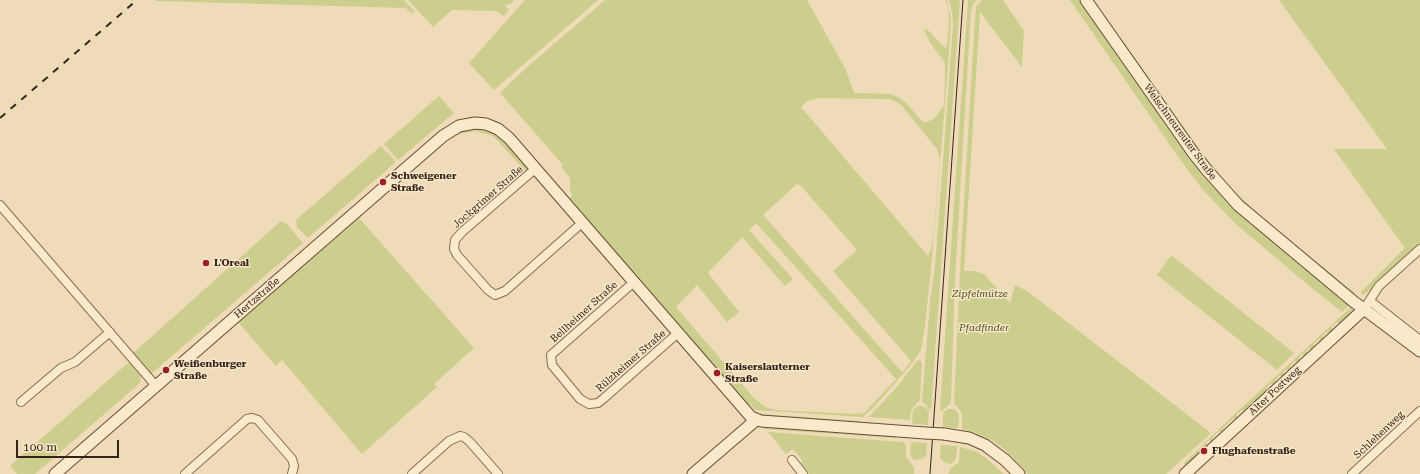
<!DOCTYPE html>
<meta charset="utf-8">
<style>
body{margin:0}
#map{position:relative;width:1420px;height:474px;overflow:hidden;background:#f0dbb9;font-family:"Roboto Serif",serif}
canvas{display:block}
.scale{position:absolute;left:16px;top:440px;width:103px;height:18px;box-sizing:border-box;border:2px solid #352419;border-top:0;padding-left:5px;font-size:12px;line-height:14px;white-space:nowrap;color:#352419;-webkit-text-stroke:3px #f8e6c9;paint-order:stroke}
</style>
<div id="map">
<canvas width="1420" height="474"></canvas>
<div class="scale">100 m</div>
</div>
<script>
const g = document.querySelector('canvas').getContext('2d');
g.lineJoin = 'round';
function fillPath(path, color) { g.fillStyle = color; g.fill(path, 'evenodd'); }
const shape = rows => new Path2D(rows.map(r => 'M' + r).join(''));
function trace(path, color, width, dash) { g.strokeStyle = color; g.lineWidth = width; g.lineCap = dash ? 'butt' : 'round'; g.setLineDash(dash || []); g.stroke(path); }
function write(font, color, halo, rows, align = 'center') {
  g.font = font + ' "Roboto Serif",serif'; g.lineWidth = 3; g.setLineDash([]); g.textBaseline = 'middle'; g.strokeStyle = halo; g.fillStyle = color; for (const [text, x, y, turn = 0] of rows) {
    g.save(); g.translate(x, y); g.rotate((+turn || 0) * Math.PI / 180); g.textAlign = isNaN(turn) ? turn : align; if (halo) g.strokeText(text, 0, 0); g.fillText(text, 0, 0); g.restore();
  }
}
fillPath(shape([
 [155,0,404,0,415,12,411,13,406,8,156,1],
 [408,0,513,0,512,3,505,6,509,10,503,16,497,11,452,10,433,27],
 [525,0,598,0,494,90,469,63],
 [605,0,807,0,846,70,854,93,890,94,896,96,904,101,924,123,934,119,944,105,945,74,945,63,931,44,924,30,927,29,945,48,947,46,949,22,948,7,945,0,947,0,950,15,951,23,945,104,932,258,925,326,921,350,910,366,874,407,863,417,755,410,750,404,749,405,712,362,710,363,569,199,573,195,570,192,570,178,561,167,563,165,500,93,526,68],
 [817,98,889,99,895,101,902,106,937,149,940,160,933,239,931,249,928,256,801,107,808,101],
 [797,184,801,186,857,250,833,271,911,361,903,372,901,371,763,215],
 [756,223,896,379,864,413,857,414,775,410,765,407,754,398,676,307,697,285,727,322,739,312,708,273,742,237,785,286,793,279,749,230],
 [949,0,960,0,931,410,929,409,922,401,930,302,935,266,946,121,953,24,952,13],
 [968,0,977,0,973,4,971,11,964,126,955,280,951,403,942,411,940,411,947,306],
 [982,0,1003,0,1024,31,1022,67,980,12,964,271,974,271,984,274,1010,303,1015,285,1027,291,1211,433,1166,474,1028,474,1004,449,993,441,973,432,962,429,962,413,954,403,961,252,974,35,976,7],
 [1070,0,1081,0,1201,170,1349,305,1342,312,1313,289,1238,226,1203,190,1179,158],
 [1279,0,1420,0,1420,245,1371,290,1363,295,1360,293,1405,248,1334,149,1387,149],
 [1120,37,1197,146,1226,183,1261,217,1355,293,1352,294,1242,203,1204,161,1118,39],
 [439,96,454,113,398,160,384,144],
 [466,127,495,130,528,165,527,173,500,143,493,136,475,131,450,136],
 [381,146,396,162,308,238,297,227,296,220],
 [359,218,474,348,434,384,437,387,362,454,282,360,276,366,238,322],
 [281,221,286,223,303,243,151,374,132,354],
 [1171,255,1294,353,1277,370,1157,275],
 [1351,307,1353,313,1341,326,1337,322,1331,327,1335,331,1332,334,1328,331,1322,336,1326,340,1323,343,1319,339,1313,344,1317,348,1313,352,1309,348,1306,351,1309,355,1307,358,1302,354,1299,358,1303,362,1299,365,1295,361,1290,366,1293,370,1291,373,1287,369,1283,372,1287,377,1284,379,1280,375,1275,380,1278,384,1275,387,1271,383,1266,388,1269,392,1246,413,1242,410,1236,415,1240,419,1238,421,1234,418,1222,429,1225,432,1223,435,1219,431,1212,438,1215,441,1213,444,1209,440,1206,443,1208,445,1195,457,1189,466,1183,464,1238,411],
 [918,360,921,361,922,363,920,400,911,410,910,420,869,417,896,388],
 [129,362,141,377,140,383,35,474,17,474,10,466],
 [921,406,925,407,929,411,928,425,912,424,913,410,916,407],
 [948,409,955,409,959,415,958,428,943,427,943,413],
 [761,414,818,418,861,421,858,424,760,417],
 [763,425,875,433,895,437,895,438,765,429],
 [768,432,903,442,906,445,906,457,914,467,914,474,809,474,800,464,803,461,793,449,786,454],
 [911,442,927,443,926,456,923,459,914,460,910,455],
 [941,445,957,446,956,459,951,464,945,463,940,458],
 [960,447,975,451,986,458,1004,474,948,474,952,467,959,462]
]), '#ccce8d');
const street = shape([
 [535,169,462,232,455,240,454,249,457,255,488,290,495,295,505,291,583,222],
 [0,205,156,386],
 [634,282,551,355,552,365,580,399,589,404,598,403,603,399,678,333],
 [1370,301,1420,340],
 [1364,309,1379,286,1420,249],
 [21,402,61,368,75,362,110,332],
 [792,460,803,474],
 [185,474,247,419,252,418,258,420,292,459,294,466,292,474],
 [412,474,449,441,460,436,464,437,470,442,498,474],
 [1352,474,1420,411]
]);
const secondary = shape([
 [1086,0,1194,154,1206,169,1238,205,1354,302,1364,309,1420,351],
 [944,434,969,438,985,445,1005,460,1019,474],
 [55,474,443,136,459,126,475,123,486,124,498,129,509,138,751,417,761,421,925,433],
 [693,474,756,420],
 [1185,474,1364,309]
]);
trace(street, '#886b53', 10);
trace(secondary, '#694c36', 13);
trace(street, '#fbe9cc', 8);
trace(secondary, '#fbe9cc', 11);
trace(shape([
 [930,474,963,0]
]), '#352419', 1);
trace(shape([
 [0,118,137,0]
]), '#352419', 2, [7, 7]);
const secondaryBridge = shape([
 [925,433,944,434]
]);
trace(secondaryBridge, '#694c36', 13, []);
trace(secondaryBridge, '#fbe9cc', 11);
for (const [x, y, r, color] of [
 [383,182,4,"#9a1f29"],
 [206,263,4,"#9a1f29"],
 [166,370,4,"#9a1f29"],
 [717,373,4,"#9a1f29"],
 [1204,451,4,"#9a1f29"]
]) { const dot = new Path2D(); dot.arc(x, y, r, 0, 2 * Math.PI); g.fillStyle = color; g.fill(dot); trace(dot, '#f8e6c9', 1.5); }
write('10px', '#352419', '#f8e6c9', [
 ["Welschneureuter Straße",1180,132,54],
 ["Jockgrimer Straße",488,197,-41],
 ["Hertzstraße",257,298,-41],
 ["Bellheimer Straße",584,312,-42],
 ["Rülzheimer Straße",631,361,-41],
 ["Alter Postweg",1275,391,-43],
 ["Schlehenweg",1379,435,-43]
]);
write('bold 10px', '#352419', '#f8e6c9', [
 ["Schweigener",391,176],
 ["Straße",391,188],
 ["L'Oreal",214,263],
 ["Weißenburger",174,364],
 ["Straße",174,376],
 ["Kaiserslauterner",725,367],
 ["Straße",725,379],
 ["Flughafenstraße",1212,451]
], 'left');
write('italic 10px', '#4a531e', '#f8e6c9', [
 ["Zipfelmütze",980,294],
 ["Pfadfinder",984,328]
]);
</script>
